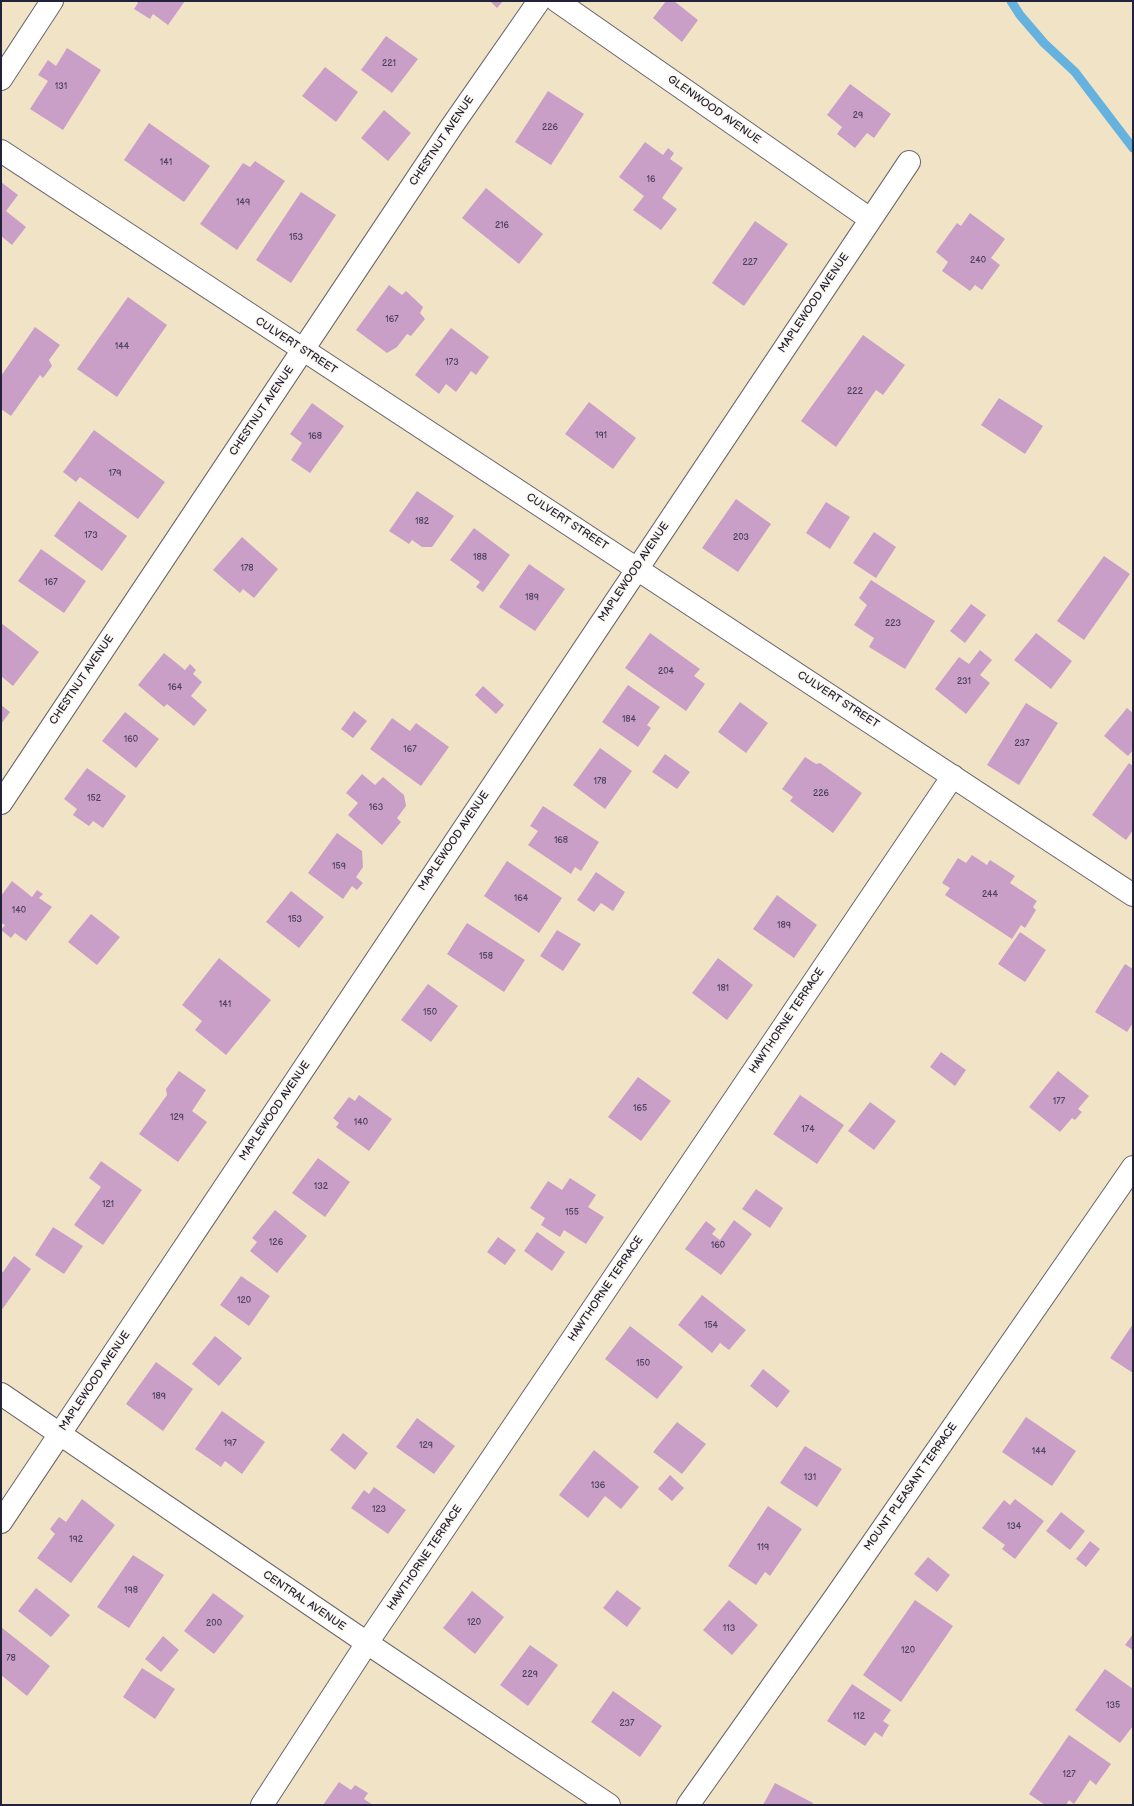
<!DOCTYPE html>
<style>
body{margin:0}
#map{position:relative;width:1134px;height:1806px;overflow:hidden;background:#f1e4c6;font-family:"Balsamiq Sans",sans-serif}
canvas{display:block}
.frame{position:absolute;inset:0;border:2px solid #22223b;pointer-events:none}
</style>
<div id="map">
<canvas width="1134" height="1806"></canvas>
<div class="frame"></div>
</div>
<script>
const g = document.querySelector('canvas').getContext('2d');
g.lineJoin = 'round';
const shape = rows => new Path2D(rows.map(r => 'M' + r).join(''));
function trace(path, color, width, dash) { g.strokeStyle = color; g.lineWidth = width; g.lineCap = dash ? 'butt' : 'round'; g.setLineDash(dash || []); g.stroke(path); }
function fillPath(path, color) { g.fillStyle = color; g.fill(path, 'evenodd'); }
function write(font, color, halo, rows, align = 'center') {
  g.font = font + ' "Balsamiq Sans",sans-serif'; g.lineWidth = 3; g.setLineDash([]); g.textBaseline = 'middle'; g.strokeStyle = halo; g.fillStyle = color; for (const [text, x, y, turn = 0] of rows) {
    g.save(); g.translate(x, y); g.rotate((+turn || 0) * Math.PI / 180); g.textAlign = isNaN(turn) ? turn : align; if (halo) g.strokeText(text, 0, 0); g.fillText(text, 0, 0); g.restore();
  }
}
trace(shape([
 [1011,1,1020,15,1044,43,1075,72,1133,148]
]), '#66b2df', 9);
fillPath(shape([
 [136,1,185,1,168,25,153,14,150,19,134,9,138,3],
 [490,1,503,1,497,8],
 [666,1,674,1,698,20,682,42,653,18],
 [386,36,418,59,392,93,361,70],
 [67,48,101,70,63,130,30,109,48,81,38,75,48,60,56,66],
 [325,67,358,92,336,122,302,96],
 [850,84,891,114,874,138,867,133,855,148,837,134,842,127,827,115],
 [548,91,584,114,551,165,515,142],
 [384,110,411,133,388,161,361,138],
 [149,123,210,166,184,202,124,160],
 [645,142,663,155,668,148,674,153,670,159,683,168,662,198,677,209,661,230,633,210,644,196,619,177],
 [255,161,285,181,237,250,200,224,243,163,250,167],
 [1,182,18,195,6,211,26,227,12,245,1,236],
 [486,188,543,234,519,264,462,218],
 [301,192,336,215,291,283,256,260],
 [970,213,1005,239,991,258,1000,265,982,290,975,285,970,291,942,271,948,262,936,252,957,223,961,226],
 [755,221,788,244,744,306,712,283],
 [389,285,402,295,406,291,423,307,420,313,425,319,411,336,407,334,397,347,387,353,356,330],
 [128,297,167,325,117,397,77,369],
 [35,327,60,345,49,360,52,366,43,378,40,375,11,416,1,409,1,376],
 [451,328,489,357,476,375,471,371,456,392,446,384,439,394,415,375],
 [863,335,905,365,883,395,876,390,836,447,801,421],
 [999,398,1043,426,1025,454,981,425],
 [589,402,636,438,613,469,565,434],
 [312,403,344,426,310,473,291,460,302,443,290,434],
 [94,430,165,482,138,519,80,477,76,482,63,472],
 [417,491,454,516,432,547,422,547,412,540,409,544,389,531],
 [736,499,771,524,738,572,702,548],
 [79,501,127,536,102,571,54,536],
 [826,502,850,517,830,549,806,533],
 [474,528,510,555,483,592,476,587,480,582,450,560],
 [874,532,896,547,876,578,853,563],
 [242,537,278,569,254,598,243,589,240,593,213,570],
 [41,549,86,581,64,613,18,581],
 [1104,556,1130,574,1084,640,1057,621],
 [529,564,565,589,535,631,499,607],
 [871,580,935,621,905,669,869,647,874,638,854,625,867,605,859,598],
 [971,604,986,615,965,643,950,631],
 [1,623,39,652,13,686,1,676],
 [650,633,700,669,694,676,705,684,686,711,625,668],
 [1036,633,1072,661,1051,689,1014,660],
 [980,650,992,660,980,675,990,683,966,714,935,689,959,657,969,664],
 [164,653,185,670,190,664,196,670,193,674,202,682,191,696,207,710,194,726,167,704,164,707,138,685],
 [628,685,660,707,647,725,651,728,638,747,602,722],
 [483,686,504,705,496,714,475,695],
 [740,702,768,723,746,753,718,732],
 [1026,703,1058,723,1019,785,987,765],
 [1,705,10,712,1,724],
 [1127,708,1133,713,1133,750,1128,756,1104,736],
 [354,711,367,721,353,738,341,729],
 [125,712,159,739,136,768,102,741],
 [392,718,410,731,416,723,449,747,421,786,370,749],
 [600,748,632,771,605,809,573,785],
 [665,754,690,772,677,789,652,772],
 [805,757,816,764,820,763,862,793,833,833,790,801,793,797,782,789],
 [1129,763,1133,766,1133,830,1126,840,1092,815],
 [87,768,126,796,103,828,93,821,89,826,73,815,77,809,64,799],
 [362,774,375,785,383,777,404,795,406,806,397,818,401,822,382,845,348,815,358,803,346,793],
 [543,806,599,842,581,871,575,867,571,874,528,845,538,831,530,826],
 [337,833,362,851,363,867,356,877,363,883,357,890,352,886,343,899,308,873],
 [972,855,987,865,990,860,1015,876,1010,883,1037,901,1033,907,1036,910,1025,928,1021,925,1012,939,945,895,950,888,942,883,958,858,966,863],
 [507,861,562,898,539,933,484,896],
 [596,872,625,892,613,911,601,903,594,912,577,900],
 [12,881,32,897,37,890,43,894,39,898,52,907,26,941,15,933,11,938,1,930,5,925,1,923,1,896],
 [291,891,324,917,299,948,266,922],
 [777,895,817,925,794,958,753,929],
 [91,914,120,937,97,965,68,942],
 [467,923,525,960,504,992,447,954],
 [557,930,581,944,563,971,540,956],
 [1020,932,1046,950,1025,982,998,964],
 [219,958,271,1000,226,1055,195,1030,202,1021,182,1005],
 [718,958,753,985,727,1020,692,993],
 [1125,964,1133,969,1133,1023,1127,1032,1095,1012],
 [428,984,458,1006,431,1042,401,1020],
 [941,1052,966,1070,955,1086,930,1067],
 [179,1071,206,1090,192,1111,207,1122,178,1162,139,1134,167,1095,166,1089],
 [1058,1071,1089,1096,1078,1109,1082,1112,1075,1120,1072,1118,1060,1132,1029,1107],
 [638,1077,671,1101,641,1141,608,1117],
 [359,1095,392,1119,369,1151,336,1127,339,1123,333,1118,349,1097,355,1101],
 [800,1095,844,1125,817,1164,773,1134],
 [870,1102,896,1121,874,1150,848,1131],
 [318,1158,350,1182,325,1217,292,1193],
 [101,1161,142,1190,103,1245,74,1225,101,1187,89,1178],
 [570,1178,596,1195,588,1207,604,1217,586,1244,564,1230,560,1237,541,1225,545,1218,530,1208,548,1181,562,1190],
 [756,1189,783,1208,770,1228,742,1209],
 [275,1210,307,1236,277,1273,250,1251,257,1242,252,1238],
 [734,1220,752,1234,721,1275,685,1249,706,1221,716,1229,712,1234,720,1240],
 [53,1227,83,1246,64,1274,35,1255],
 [537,1232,565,1252,552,1271,524,1251],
 [498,1237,516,1250,505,1265,487,1252],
 [14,1256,31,1269,1,1311,1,1271,3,1272],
 [241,1276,270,1296,249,1326,220,1305],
 [702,1295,746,1330,729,1350,720,1343,712,1353,678,1325],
 [1133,1324,1133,1373,1110,1358],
 [630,1326,683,1367,657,1399,605,1359],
 [215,1336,242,1358,219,1386,192,1364],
 [156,1362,193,1389,163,1431,126,1404],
 [763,1369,790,1391,777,1408,750,1386],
 [222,1411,265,1442,242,1474,225,1461,221,1467,195,1449],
 [1026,1417,1076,1451,1052,1486,1002,1452],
 [417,1418,455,1446,434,1474,396,1447],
 [677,1422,706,1444,682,1474,653,1452],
 [343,1433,368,1453,355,1470,330,1450],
 [805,1446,842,1469,817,1507,780,1483],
 [594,1450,639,1487,621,1509,605,1496,588,1518,559,1495],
 [670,1475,684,1488,672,1501,658,1489],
 [374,1487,406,1510,388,1534,351,1508,364,1490,369,1494],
 [82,1499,115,1525,71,1583,37,1558,55,1534,50,1529,59,1517,66,1522],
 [1015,1499,1044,1521,1015,1559,1002,1549,1005,1545,982,1528,1004,1500,1010,1505],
 [768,1506,802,1529,770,1576,765,1572,756,1585,728,1566],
 [1061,1512,1085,1531,1070,1550,1046,1531],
 [1090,1541,1100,1549,1086,1567,1076,1559],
 [133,1555,164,1575,129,1628,97,1607],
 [928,1557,950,1575,937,1592,914,1574],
 [36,1588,70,1615,51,1637,18,1611],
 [617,1590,641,1608,627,1627,603,1608],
 [472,1591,504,1617,475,1654,443,1628],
 [213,1593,244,1616,214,1654,184,1631],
 [729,1600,758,1625,732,1655,703,1630],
 [915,1600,953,1626,901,1702,863,1675],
 [1,1627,50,1666,27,1696,1,1675],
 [1133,1634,1133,1650,1125,1645],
 [163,1636,179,1650,161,1672,145,1659],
 [530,1645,558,1665,528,1706,500,1685],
 [142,1668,175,1689,155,1719,123,1697],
 [1105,1669,1133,1689,1133,1726,1120,1743,1075,1710],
 [852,1684,891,1710,883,1721,889,1725,882,1737,875,1732,865,1746,827,1721],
 [613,1691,662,1726,640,1757,591,1722],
 [1069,1735,1111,1764,1096,1785,1090,1780,1074,1804,1069,1800,1066,1805,1045,1805,1029,1794],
 [339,1782,351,1790,355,1785,368,1793,364,1799,373,1805,323,1805],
 [775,1783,813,1803,812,1805,763,1805]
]), '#c99fc7');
const street = shape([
 [557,1,870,219],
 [1,79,52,1],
 [1,151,1133,895],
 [1,803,452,126,539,1],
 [1,1394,367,1643,609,1805],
 [1,1522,909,162],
 [262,1805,367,1643,953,776],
 [688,1805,836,1596,1133,1167]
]);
trace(street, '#6a666c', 24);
trace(street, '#fff', 22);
write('9px', '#4c415e', null, [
 ["221",389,64],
 ["131",61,87],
 ["29",858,116],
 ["226",550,128],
 ["141",166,163],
 ["16",651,180],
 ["149",243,203],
 ["216",502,226],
 ["153",296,238],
 ["240",978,261],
 ["227",750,263],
 ["167",392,320],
 ["144",122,347],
 ["173",452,363],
 ["222",855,392],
 ["191",601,436],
 ["168",315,437],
 ["179",115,474],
 ["182",422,522],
 ["173",91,536],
 ["203",741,538],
 ["188",480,558],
 ["178",247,569],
 ["167",51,583],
 ["189",532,598],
 ["223",893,624],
 ["204",666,672],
 ["231",964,682],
 ["164",175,688],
 ["184",629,720],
 ["160",131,740],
 ["237",1022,744],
 ["167",410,750],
 ["178",600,782],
 ["226",821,794],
 ["152",94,799],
 ["163",376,808],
 ["168",561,841],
 ["159",339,867],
 ["244",990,895],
 ["164",521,899],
 ["140",19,911],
 ["153",295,920],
 ["189",784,926],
 ["158",486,957],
 ["181",723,989],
 ["141",225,1005],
 ["150",430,1013],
 ["177",1059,1102],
 ["165",640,1109],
 ["129",177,1118],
 ["140",361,1123],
 ["174",808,1130],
 ["132",321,1187],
 ["121",108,1205],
 ["155",572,1213],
 ["126",276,1243],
 ["160",718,1246],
 ["120",244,1301],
 ["154",711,1326],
 ["150",643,1364],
 ["189",159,1397],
 ["197",230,1444],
 ["129",426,1446],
 ["144",1039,1452],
 ["131",810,1478],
 ["136",598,1486],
 ["123",379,1510],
 ["134",1014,1527],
 ["192",76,1540],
 ["119",763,1548],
 ["198",131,1591],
 ["120",474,1623],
 ["200",214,1624],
 ["113",729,1629],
 ["120",908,1651],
 ["78",11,1659],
 ["229",530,1675],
 ["135",1113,1706],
 ["112",859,1717],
 ["237",627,1724],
 ["127",1069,1775]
]);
write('11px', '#22223b', '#fbf7ec', [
 ["GLENWOOD AVENUE",714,110,35],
 ["CHESTNUT AVENUE",442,141,-56],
 ["MAPLEWOOD AVENUE",814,303,-56],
 ["CULVERT STREET",296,346,33],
 ["CHESTNUT AVENUE",262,411,-56],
 ["CULVERT STREET",567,522,33],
 ["MAPLEWOOD AVENUE",634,572,-56],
 ["CHESTNUT AVENUE",82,680,-56],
 ["CULVERT STREET",838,700,33],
 ["MAPLEWOOD AVENUE",454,841,-56],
 ["HAWTHORNE TERRACE",787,1021,-56],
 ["MAPLEWOOD AVENUE",275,1111,-56],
 ["HAWTHORNE TERRACE",606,1289,-56],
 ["MAPLEWOOD AVENUE",95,1381,-56],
 ["MOUNT PLEASANT TERRACE",911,1487,-55],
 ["HAWTHORNE TERRACE",425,1558,-56],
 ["CENTRAL AVENUE",304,1601,34]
]);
</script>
